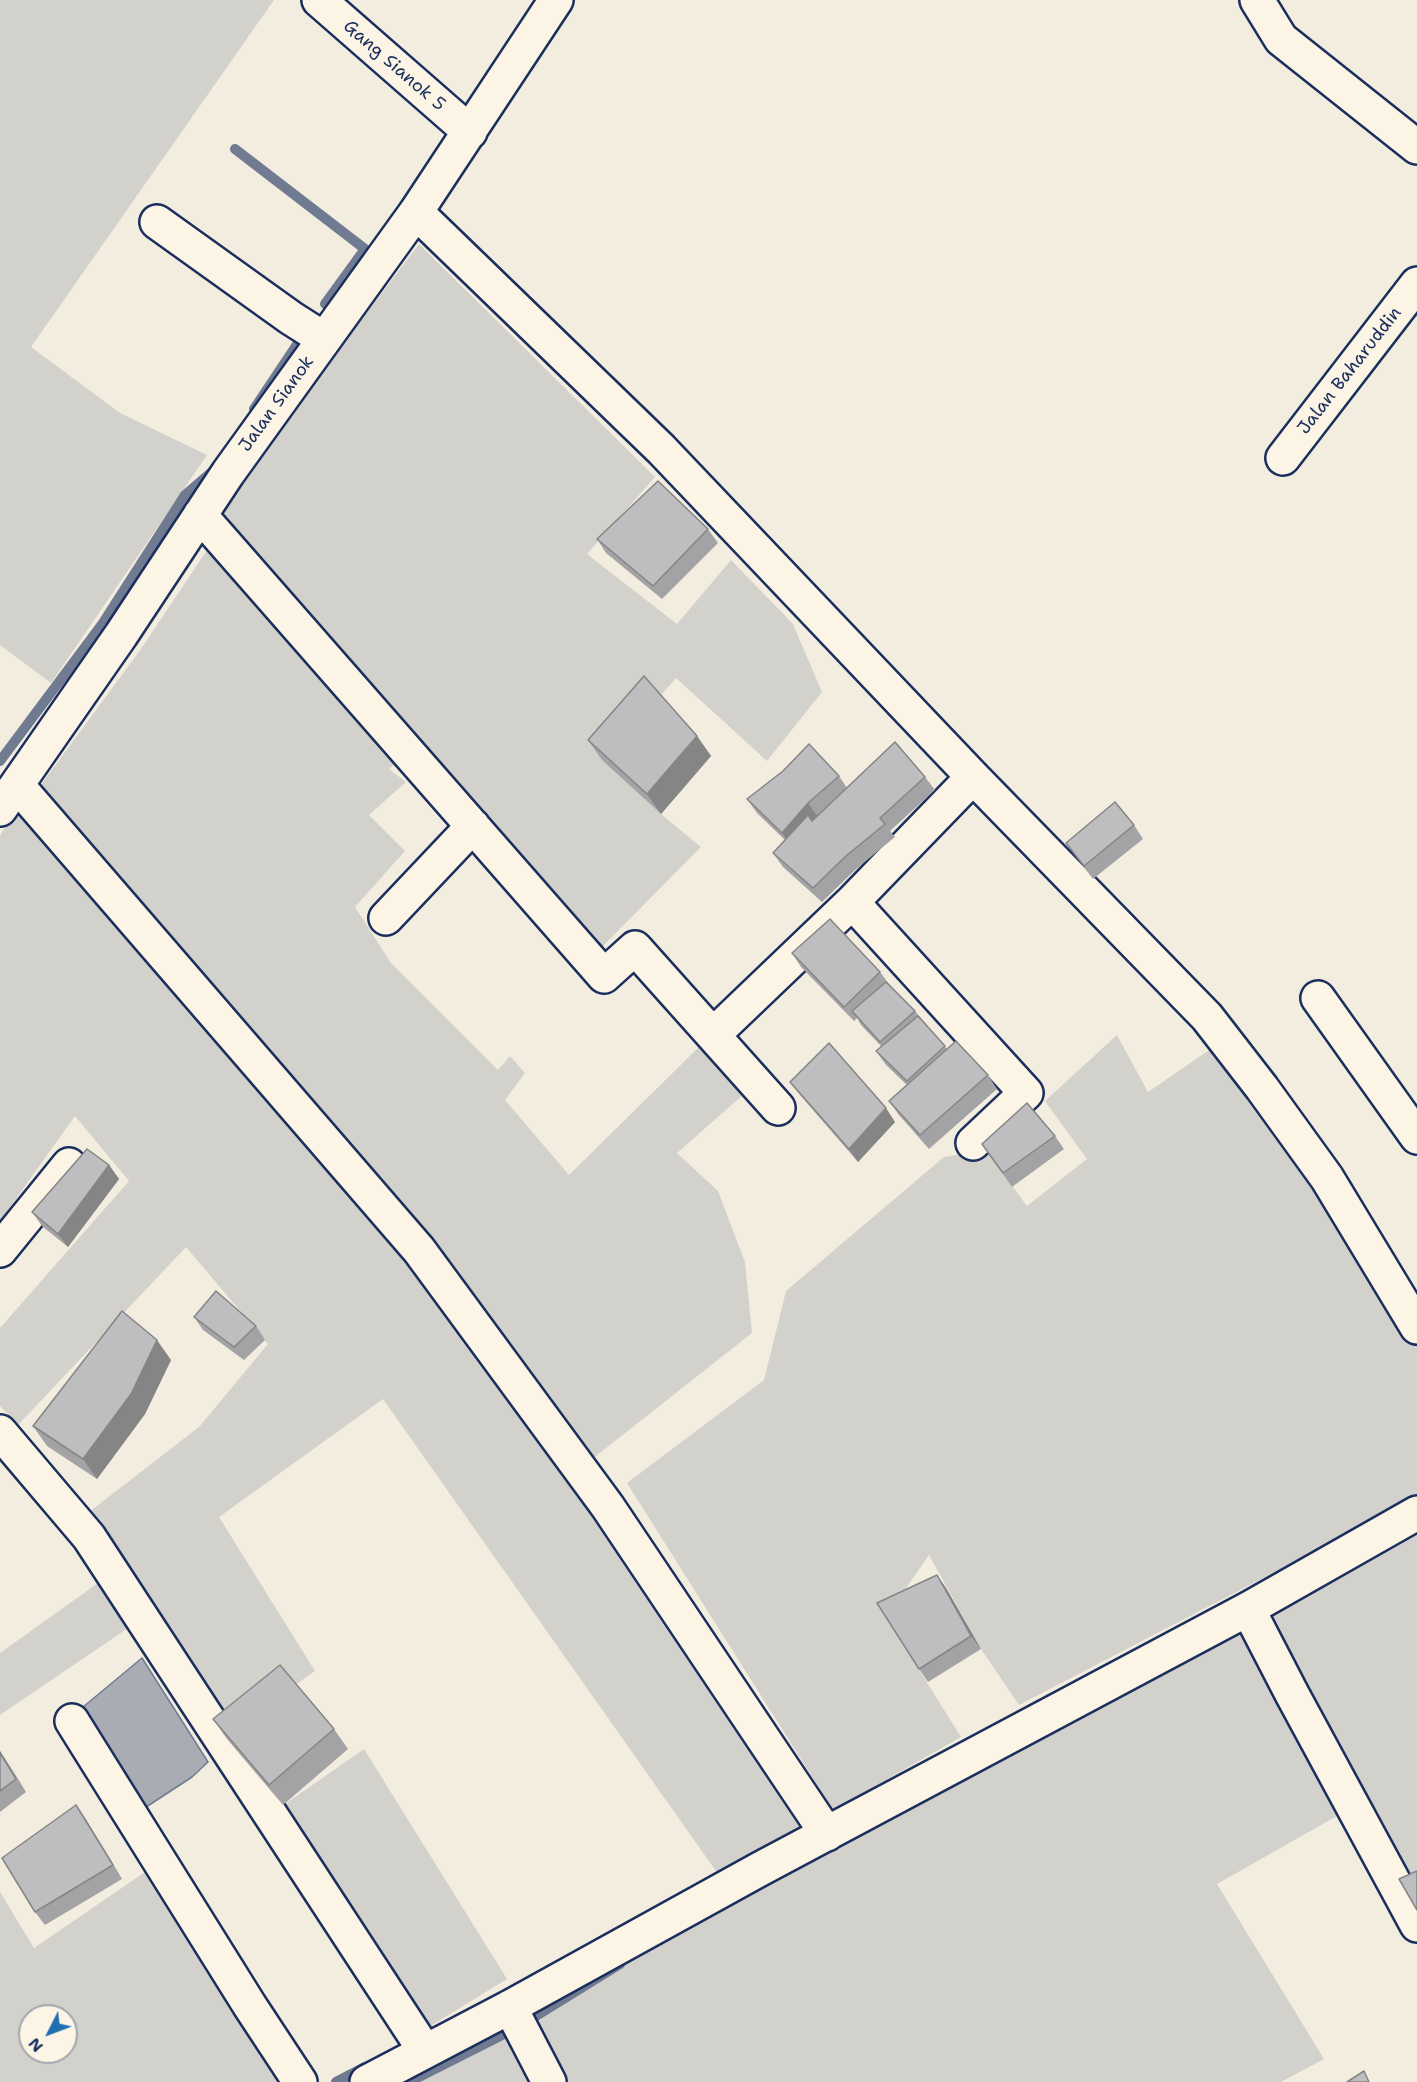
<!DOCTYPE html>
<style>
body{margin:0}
#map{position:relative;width:1417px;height:2082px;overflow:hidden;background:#f3ede0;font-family:"Shantell Sans",sans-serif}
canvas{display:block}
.north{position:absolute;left:18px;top:2004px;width:60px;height:60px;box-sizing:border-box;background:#fcf5e5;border:2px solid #a2a6af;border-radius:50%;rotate:228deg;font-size:16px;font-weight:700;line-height:24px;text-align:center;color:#1b2f5e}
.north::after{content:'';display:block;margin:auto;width:21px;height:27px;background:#1f6fb2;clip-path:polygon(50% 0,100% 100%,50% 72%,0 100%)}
</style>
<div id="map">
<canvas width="1417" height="2082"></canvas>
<div class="north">N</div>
</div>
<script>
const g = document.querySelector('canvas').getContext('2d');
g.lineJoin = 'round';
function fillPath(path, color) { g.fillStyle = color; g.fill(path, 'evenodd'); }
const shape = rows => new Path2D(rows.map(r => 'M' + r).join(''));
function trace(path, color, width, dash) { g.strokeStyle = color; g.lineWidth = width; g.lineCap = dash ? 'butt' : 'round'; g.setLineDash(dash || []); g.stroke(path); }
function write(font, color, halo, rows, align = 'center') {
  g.font = font + ' "Shantell Sans",sans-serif'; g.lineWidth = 5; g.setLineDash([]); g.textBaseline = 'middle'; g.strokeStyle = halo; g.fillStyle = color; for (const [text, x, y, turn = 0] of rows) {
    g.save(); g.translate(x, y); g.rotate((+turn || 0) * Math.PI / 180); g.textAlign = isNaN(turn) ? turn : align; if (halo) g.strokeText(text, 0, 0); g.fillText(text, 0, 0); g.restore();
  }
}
fillPath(shape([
 [0,0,274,0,31,347,120,413,207,455,51,683,0,645],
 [419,244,655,477,587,554,677,624,731,560,793,624,822,692,767,761,676,678,603,760,661,814,701,847,598,951,214,514],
 [211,544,401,758,389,769,406,782,369,815,405,851,355,907,391,963,498,1070,510,1056,525,1073,505,1100,569,1175,703,1043,744,1094,677,1153,718,1191,745,1262,752,1333,587,1463,37,790,141,649],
 [18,804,199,1006,424,1282,615,1542,806,1824,718,1874,383,1399,219,1517,315,1671,227,1733,84,1516,199,1427,268,1344,186,1247,18,1425,0,1406,0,1328,129,1181,75,1116,0,1221,0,836],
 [1117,1035,1148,1092,1218,1044,1417,1340,1417,1498,1019,1705,981,1649,929,1555,886,1617,961,1737,833,1810,627,1483,764,1380,786,1291,944,1157,986,1150,1027,1206,1087,1159,1045,1101],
 [1417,1530,1417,1898,1259,1614],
 [105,1578,134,1624,0,1715,0,1653],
 [1242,1624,1344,1812,1217,1884,1324,2059,1281,2082,566,2082,531,2019,791,1862],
 [364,1749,507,1979,421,2032,275,1811],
 [148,1870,284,2082,0,2082,0,1892,34,1948],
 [30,2016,66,2016,66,2052,30,2052],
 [510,2031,537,2082,409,2082]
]), '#d3d1cc');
const water = shape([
 [142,1658,208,1762,192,1777,137,1813,77,1712,142,1658]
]);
fillPath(water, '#a9acb3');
trace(water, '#707a91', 1.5);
trace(shape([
 [235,149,365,249,325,304],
 [254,409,304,334],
 [0,761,103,623,185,495,214,470],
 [535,2027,531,2019,620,1964],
 [336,2082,365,2067],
 [409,2082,510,2031]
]), '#707a91', 10);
const minor = shape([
 [319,0,470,132],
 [1257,0,1281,39,1417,147],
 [416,212,661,449,973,777,1207,1017,1262,1088,1327,1178,1417,1327],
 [157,222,291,318,324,339],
 [1283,458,1417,284],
 [200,515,604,976,635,948,778,1108],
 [17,785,419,1250,608,1507,827,1834],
 [0,809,121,635,228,473,416,212,556,0],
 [852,902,1026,1093,973,1143],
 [386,918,473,826],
 [1318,998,1417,1137],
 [713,1035,852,902,973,777],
 [0,1250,69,1165],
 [0,1432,89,1537,425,2051],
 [1248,1609,1292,1694,1417,1925],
 [72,1721,250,2006,300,2082],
 [510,2007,549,2082],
 [367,2082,510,2007,760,1869,1248,1609,1417,1513]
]);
trace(minor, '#1b2f5e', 38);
trace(minor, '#fcf5e5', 33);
fillPath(shape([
 [708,529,718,543,662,599,606,553,597,539],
 [697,736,711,756,661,814,602,760,588,740],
 [839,776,847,788,925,777,935,790,890,831,895,837,855,870,822,902,783,867,773,853,785,840,757,813,747,799],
 [1134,825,1143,839,1093,879,1066,843],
 [792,953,880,972,889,984,915,1011,947,1049,988,1075,997,1089,929,1149,899,1115,889,1101,907,1085,886,1065,876,1051,882,1047,861,1025,857,1018,854,1021,801,967],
 [790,1082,895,1122,858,1162,800,1095],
 [1055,1136,1064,1149,1012,1187,982,1144],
 [109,1165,119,1179,68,1247,42,1226,32,1212],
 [194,1317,256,1326,265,1340,244,1360,203,1330],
 [171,1360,145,1414,97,1479,47,1446,33,1426],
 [937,1575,946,1588,981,1649,928,1682,919,1669],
 [213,1719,334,1729,348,1749,283,1805,227,1739],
 [0,1751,26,1792,0,1812],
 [85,1818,122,1879,45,1925,35,1912]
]), '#a3a3a5');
fillPath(shape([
 [697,736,711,756,661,814,647,794],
 [808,803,818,817,791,846,782,833],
 [886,1108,895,1122,858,1162,849,1149],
 [109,1165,119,1179,68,1247,58,1234],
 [157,1340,171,1360,145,1414,97,1479,83,1459],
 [937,1575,946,1588,981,1649,971,1636],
 [0,1751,26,1792,0,1753],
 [76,1805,85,1818,122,1879,113,1865]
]), '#858586');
const building = shape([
 [658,481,708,529,653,586,597,539,658,481],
 [644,676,697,736,647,794,588,740,644,676],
 [895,742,925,777,880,818,885,824,846,856,813,888,773,853,808,815,812,821,895,742],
 [809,744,839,776,808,803,782,833,747,799,783,771,809,744],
 [1115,802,1134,825,1084,866,1066,843,1115,802],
 [830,919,880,972,844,1007,792,953,830,919],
 [886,982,915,1011,880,1042,852,1011,886,982],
 [918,1016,945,1046,907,1081,876,1051,918,1016],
 [956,1041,988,1075,920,1135,889,1101,956,1041],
 [829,1043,886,1108,849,1149,790,1082,829,1043],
 [1027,1103,1055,1136,1003,1173,982,1144,1027,1103],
 [87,1149,109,1165,58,1234,32,1212,87,1149],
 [216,1291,256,1326,234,1347,194,1317,216,1291],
 [122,1311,157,1340,131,1394,83,1459,33,1426,122,1311],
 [937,1575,971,1636,919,1669,877,1603,937,1575],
 [280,1665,334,1729,269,1785,213,1719,280,1665],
 [0,1753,16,1779,0,1791,0,1753],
 [76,1805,113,1865,35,1912,2,1858,76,1805],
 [1417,1871,1417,1910,1399,1879,1417,1871],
 [1364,2071,1369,2082,1347,2082,1364,2071]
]);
fillPath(building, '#bebec0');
trace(building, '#858586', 1.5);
write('18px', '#1b2f5e', '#fcf5e5', [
 ["Gang Sianok 5",394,66,41],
 ["Jalan Baharuddin",1350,371,-52],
 ["Jalan Sianok",277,404,-54]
]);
</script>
